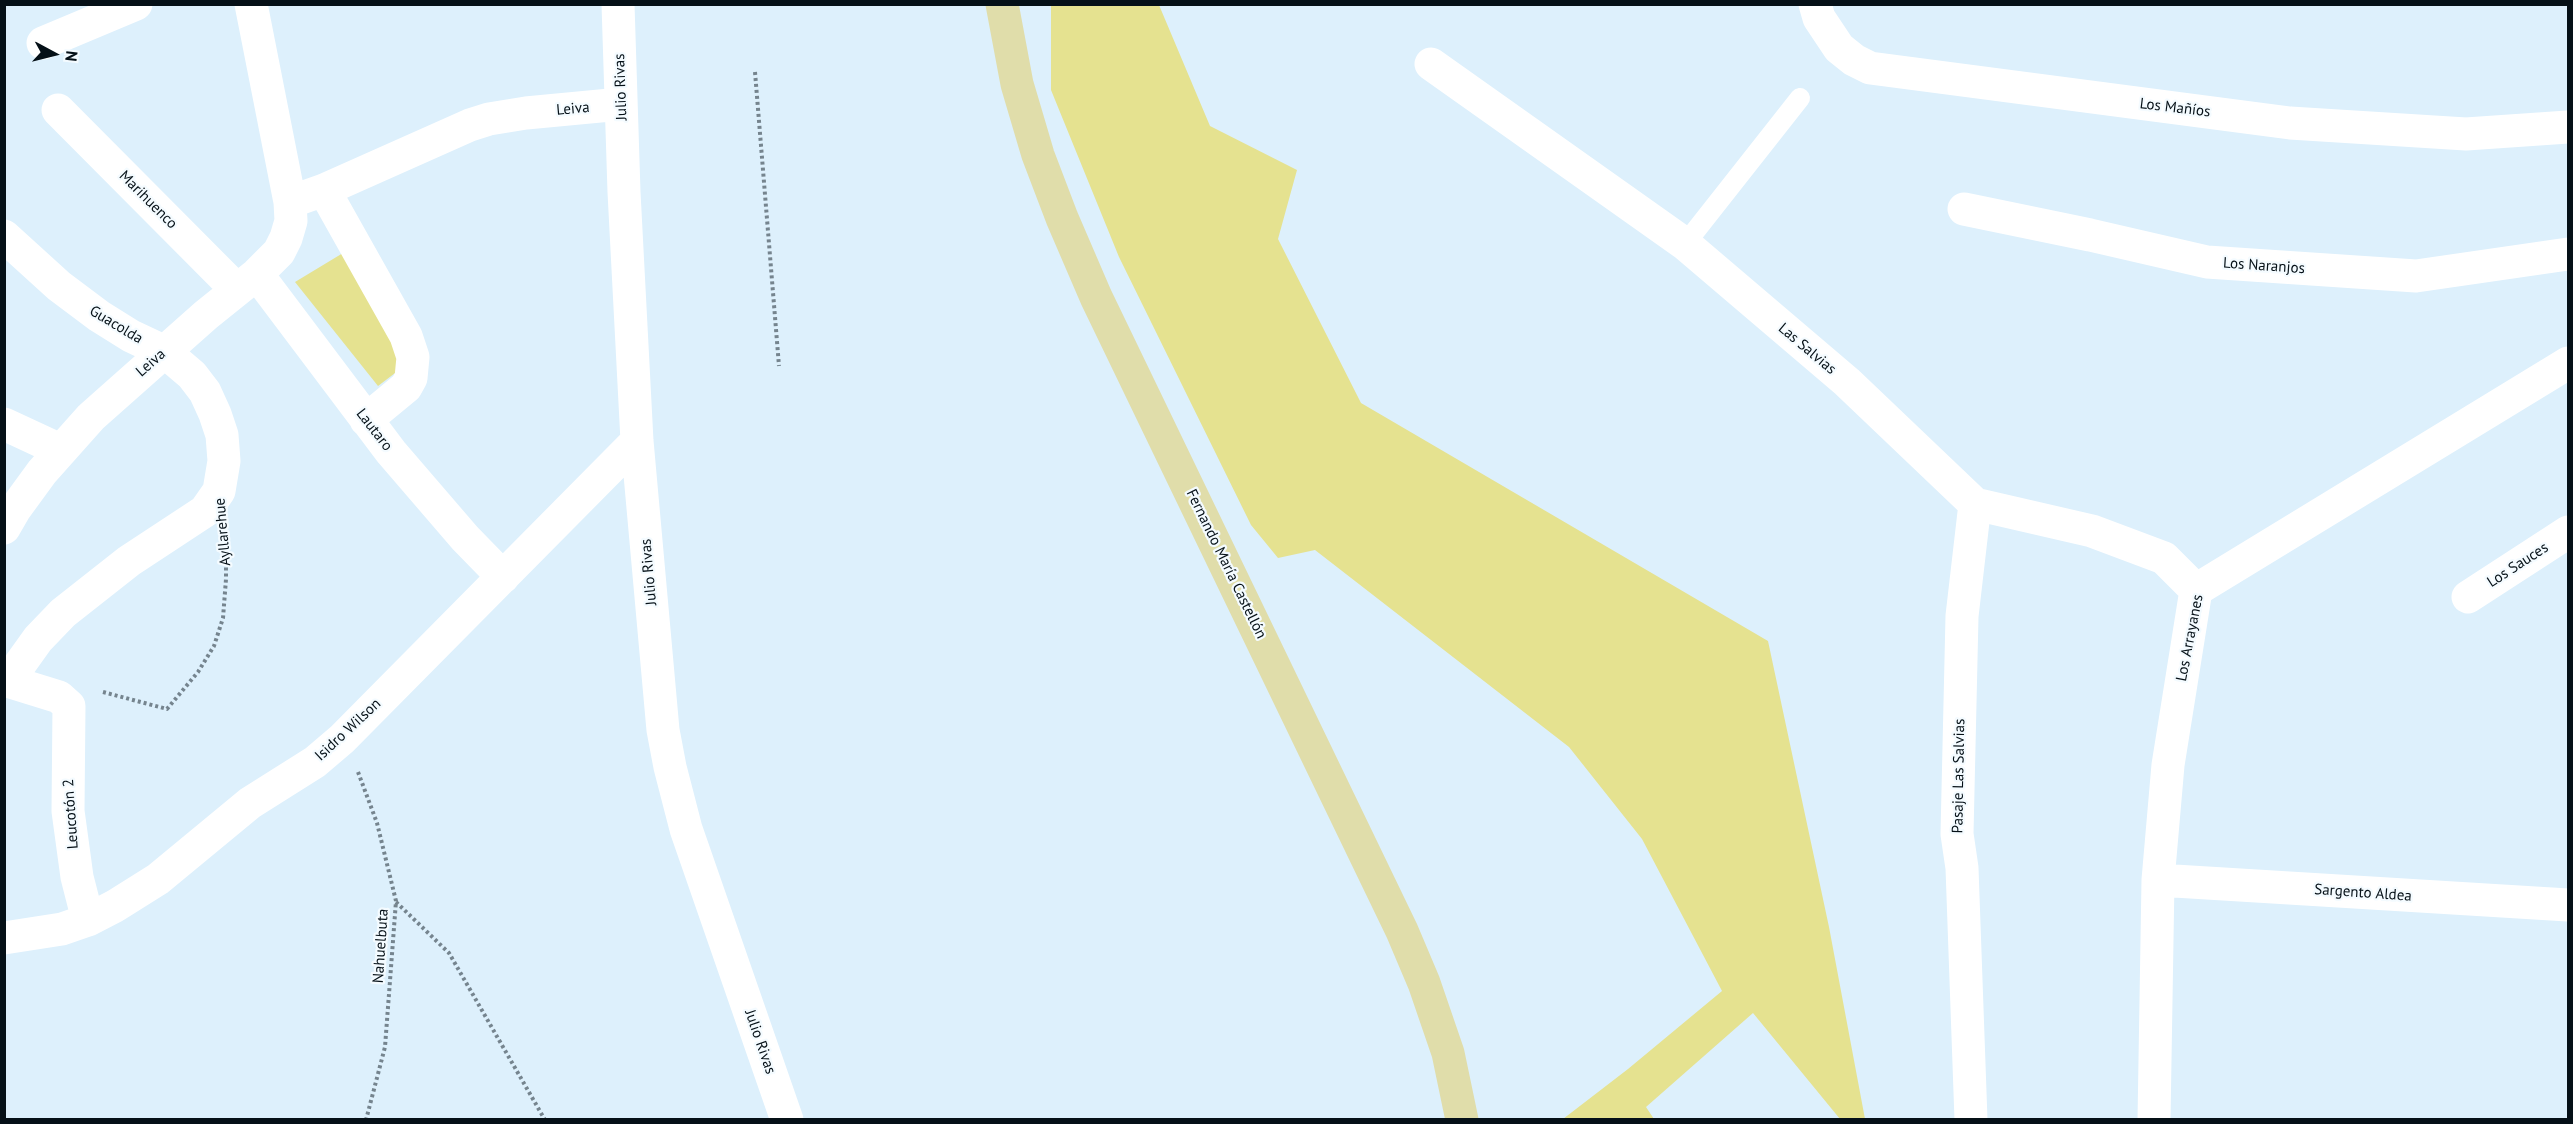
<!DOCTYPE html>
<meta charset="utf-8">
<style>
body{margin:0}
#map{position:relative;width:2573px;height:1124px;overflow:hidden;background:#ddf0fc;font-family:"PT Sans",sans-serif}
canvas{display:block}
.frame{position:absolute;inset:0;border:6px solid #051017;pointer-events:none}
.north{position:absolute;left:24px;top:24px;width:60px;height:60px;-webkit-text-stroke:4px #f4fbff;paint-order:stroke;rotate:97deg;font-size:16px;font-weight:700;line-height:24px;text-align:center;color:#051017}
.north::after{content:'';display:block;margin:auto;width:21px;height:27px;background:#051017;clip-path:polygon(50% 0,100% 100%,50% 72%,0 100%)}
</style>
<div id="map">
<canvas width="2573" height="1124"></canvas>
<div class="frame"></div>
<div class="north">N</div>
</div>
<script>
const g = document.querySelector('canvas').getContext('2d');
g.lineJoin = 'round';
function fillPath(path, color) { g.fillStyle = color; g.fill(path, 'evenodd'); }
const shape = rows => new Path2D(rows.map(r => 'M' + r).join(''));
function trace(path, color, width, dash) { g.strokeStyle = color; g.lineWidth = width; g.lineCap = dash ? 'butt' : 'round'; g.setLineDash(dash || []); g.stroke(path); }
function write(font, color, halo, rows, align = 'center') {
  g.font = font + ' "PT Sans",sans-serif'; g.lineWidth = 4.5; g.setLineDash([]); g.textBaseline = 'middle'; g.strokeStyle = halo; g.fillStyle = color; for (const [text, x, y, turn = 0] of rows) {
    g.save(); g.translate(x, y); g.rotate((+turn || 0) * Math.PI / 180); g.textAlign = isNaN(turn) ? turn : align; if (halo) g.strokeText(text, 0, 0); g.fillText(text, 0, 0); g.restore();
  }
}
fillPath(shape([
 [1051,5,1159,5,1210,126,1297,170,1278,239,1361,403,1768,641,1829,927,1865,1119,1840,1119,1753,1013,1646,1107,1654,1119,1563,1119,1628,1069,1722,991,1642,839,1569,747,1315,550,1278,558,1251,525,1119,257,1051,90],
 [343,253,407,364,378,386,295,282]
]), '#e5e290');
trace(shape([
 [755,72,779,366],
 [103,692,167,709,198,672,214,646,223,618,226,579,226,539],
 [358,772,377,823,396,901,385,1047,366,1120],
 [396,902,449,953,545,1120]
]), '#75848e', 4, [3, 3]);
trace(shape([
 [1685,244,1800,98]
]), '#fff', 20);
trace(shape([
 [618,4,624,192,637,441,663,730,670,767,686,829,787,1120],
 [1815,4,1819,18,1839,48,1854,60,1870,68,2290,123,2466,134,2568,127],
 [43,43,136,4],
 [1431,64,1685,244,1847,382,1975,504,2092,531,2164,558,2196,590],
 [58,110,237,290],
 [324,190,406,336,413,357,411,378,406,387,366,420],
 [290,202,324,190,470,125,489,119,526,113,621,104],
 [1964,209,2090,235,2207,262,2416,276,2568,254],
 [4,236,59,286,99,316,131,336,165,352,192,375,205,392,215,414,222,435,224,461,219,491,205,511,129,561,63,613,38,639,8,681],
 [257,274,391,452,465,538,503,577],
 [4,424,60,450],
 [4,528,15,509,42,472,91,417,206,315,257,274,279,252,286,238,291,221,290,202,251,4],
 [2468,597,2568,532],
 [4,680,59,697,69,706,68,811,77,877,88,920],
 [2158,880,2568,905],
 [4,938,62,929,88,920,115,906,158,879,250,803,315,762,342,739,637,441],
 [1971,1120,1962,868,1957,834,1962,616,1975,504],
 [2154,1120,2158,880,2168,765,2196,590,2568,363]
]), '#fff', 33);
trace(shape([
 [1002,4,1017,84,1038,155,1062,218,1096,297,1402,931,1424,983,1448,1053,1462,1120]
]), '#e0ddaa', 33);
write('15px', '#051017', '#f4fbff', [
 ["Julio Rivas",621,87,-92],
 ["Los Mañíos",2175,108,7],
 ["Leiva",573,109,-5],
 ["Marihuenco",148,200,45],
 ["Los Naranjos",2264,266,4],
 ["Guacolda",116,325,31],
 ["Las Salvias",1807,349,40],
 ["Leiva",151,363,-41],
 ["Lautaro",374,430,52],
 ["Ayllarehue",223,532,-95],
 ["Fernando María Castellón",1226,564,64],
 ["Los Sauces",2518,565,-33],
 ["Julio Rivas",649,572,-95],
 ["Los Arrayanes",2190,638,-79],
 ["Isidro Wilson",348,730,-43],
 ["Pasaje Las Salvias",1959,776,-89],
 ["Leucotón 2",71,814,-94],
 ["Sargento Aldea",2363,893,4],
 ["Nahuelbuta",381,946,-86],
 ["Julio Rivas",760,1042,71]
]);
</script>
